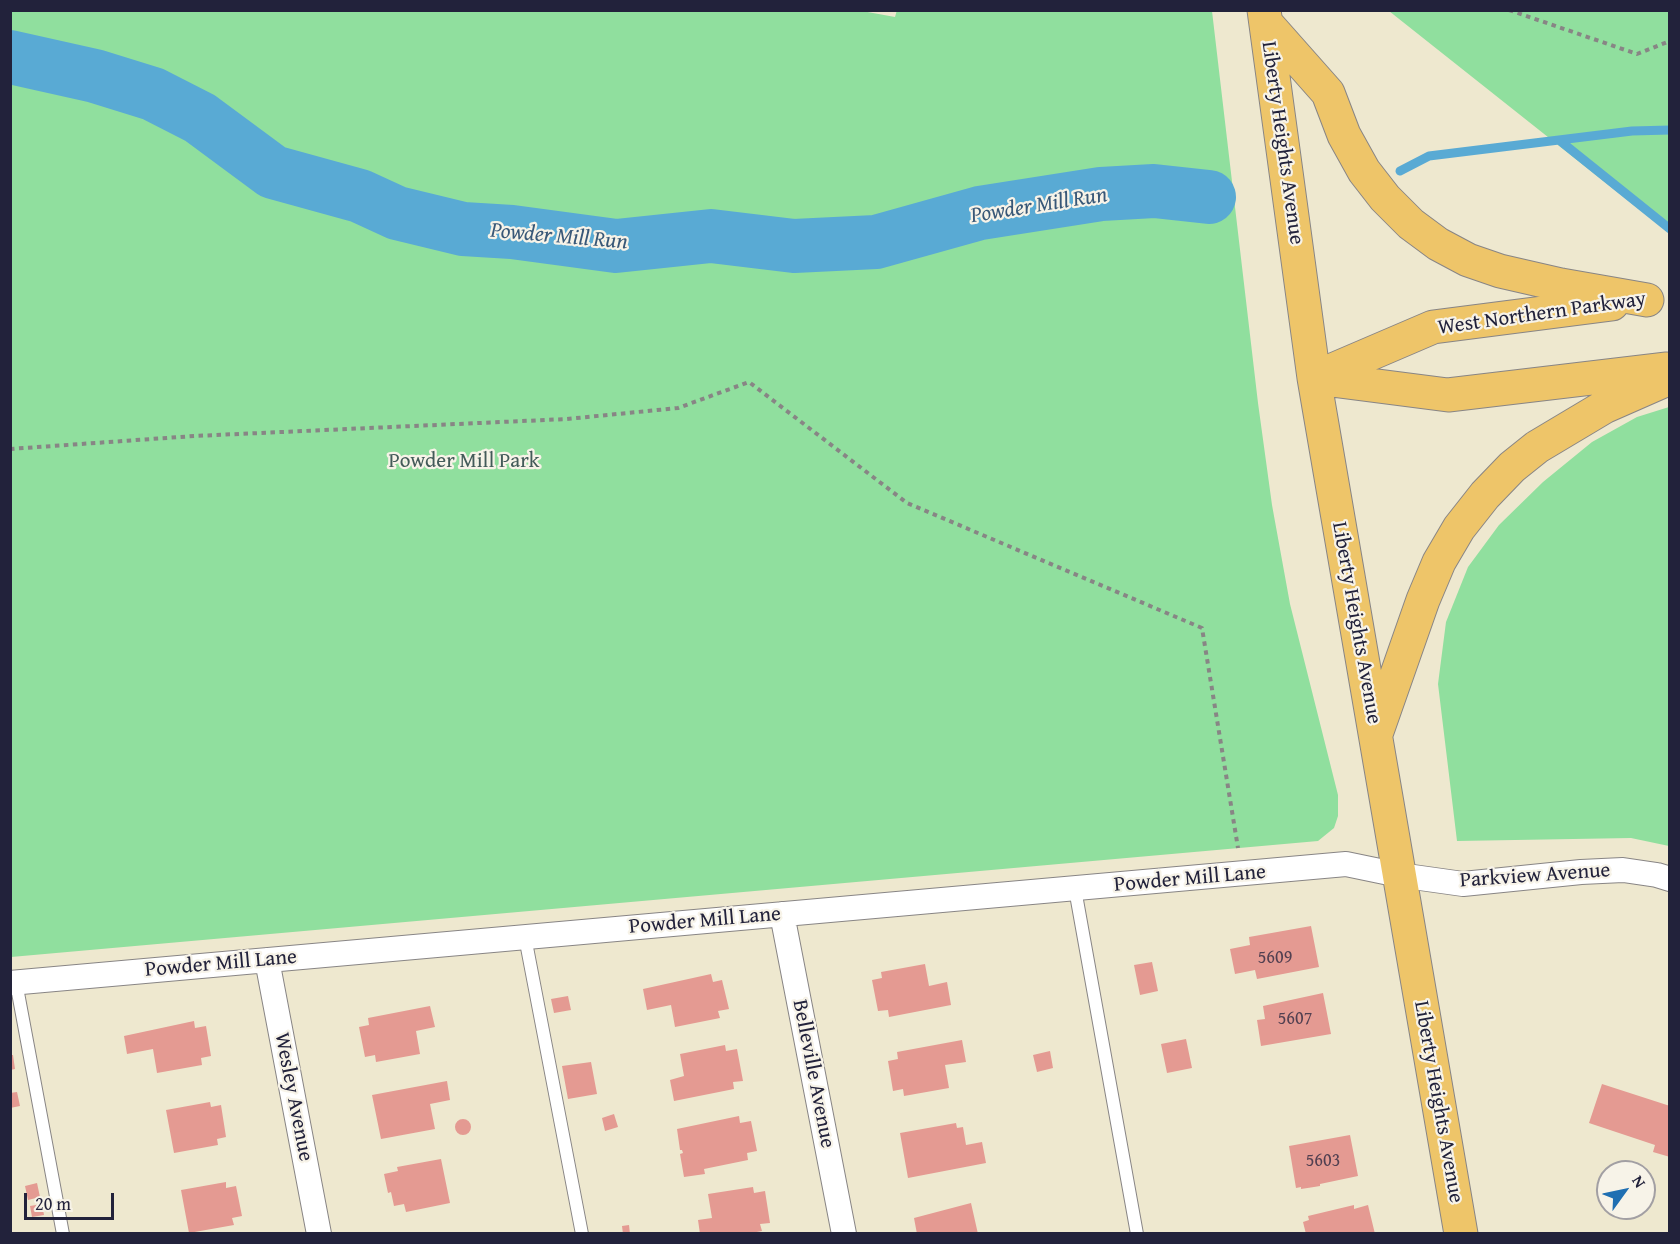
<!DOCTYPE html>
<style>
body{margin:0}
#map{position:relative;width:1680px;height:1244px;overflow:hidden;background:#eee8cf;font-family:"Gentium Book Plus",serif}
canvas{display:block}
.frame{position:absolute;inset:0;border:12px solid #22223b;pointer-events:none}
.north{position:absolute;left:1596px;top:1160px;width:60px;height:60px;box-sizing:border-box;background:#f7f3e8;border:2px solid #a29fa3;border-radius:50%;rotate:57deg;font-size:16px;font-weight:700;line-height:24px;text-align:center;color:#22223b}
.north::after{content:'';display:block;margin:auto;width:21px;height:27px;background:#1f6fb2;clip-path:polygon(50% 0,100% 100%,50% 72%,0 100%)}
.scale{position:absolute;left:24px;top:1193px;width:90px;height:27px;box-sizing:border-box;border:3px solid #22223b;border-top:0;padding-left:8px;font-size:18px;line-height:21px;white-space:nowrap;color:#22223b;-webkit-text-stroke:4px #f7f3e8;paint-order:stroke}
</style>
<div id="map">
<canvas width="1680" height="1244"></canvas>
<div class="frame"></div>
<div class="north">N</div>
<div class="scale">20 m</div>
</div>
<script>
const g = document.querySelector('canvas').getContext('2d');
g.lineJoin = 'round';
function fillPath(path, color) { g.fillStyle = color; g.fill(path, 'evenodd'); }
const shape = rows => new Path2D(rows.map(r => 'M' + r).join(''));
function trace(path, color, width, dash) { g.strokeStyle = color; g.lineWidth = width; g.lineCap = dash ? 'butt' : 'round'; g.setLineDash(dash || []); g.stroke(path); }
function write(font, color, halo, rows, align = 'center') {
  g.font = font + ' "Gentium Book Plus",serif'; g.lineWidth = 4.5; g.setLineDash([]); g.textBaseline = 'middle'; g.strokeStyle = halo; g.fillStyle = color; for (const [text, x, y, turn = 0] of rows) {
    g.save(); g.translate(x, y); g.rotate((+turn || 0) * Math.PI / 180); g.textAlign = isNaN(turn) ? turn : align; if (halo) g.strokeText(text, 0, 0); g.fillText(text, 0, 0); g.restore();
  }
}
fillPath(shape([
 [862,11,895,17,897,10,1212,11,1258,403,1272,505,1290,604,1338,795,1338,816,1334,828,1318,841,11,957,11,11],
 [1389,11,1669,11,1669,233],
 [1669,407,1669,846,1631,838,1457,841,1438,684,1446,622,1468,567,1499,525,1543,482,1592,442,1637,417]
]), '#90df9e');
trace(shape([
 [1559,140,1670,229],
 [1400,171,1429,156,1632,131,1670,130]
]), '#59aad4', 9);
trace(shape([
 [10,57,95,76,153,94,200,118,273,172,360,196,397,213,463,229,512,232,616,246,711,236,794,246,876,242,980,213,1101,194,1154,191,1209,197]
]), '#59aad4', 54);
fillPath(shape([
 [1311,926,1319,967,1257,979,1255,970,1235,974,1230,949,1250,945,1249,937],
 [1152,962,1158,991,1140,995,1134,965],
 [925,964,929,986,947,982,951,1005,889,1017,888,1010,878,1011,872,980,882,978,881,972],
 [711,974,713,982,722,980,729,1009,718,1011,720,1018,675,1027,671,1005,647,1010,643,989],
 [1323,993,1331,1034,1261,1046,1257,1020,1265,1019,1263,1006],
 [568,996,571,1010,554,1013,551,999],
 [430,1006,435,1027,416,1031,420,1054,376,1062,375,1055,365,1057,359,1027,369,1025,368,1018],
 [194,1021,195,1028,206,1026,211,1056,201,1058,202,1065,157,1073,153,1049,127,1054,124,1036],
 [1186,1039,1192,1068,1167,1073,1161,1044],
 [962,1040,966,1062,945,1065,949,1088,904,1096,903,1089,893,1091,888,1061,898,1059,897,1052],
 [725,1045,726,1051,737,1049,743,1081,733,1082,734,1089,674,1101,670,1080,684,1076,680,1054],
 [1050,1051,1053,1068,1037,1072,1033,1055],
 [10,1055,13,1055,15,1069,10,1070],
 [591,1062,597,1094,568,1099,562,1066],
 [447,1081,450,1100,430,1104,435,1129,381,1139,372,1095],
 [1602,1084,1670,1106,1670,1157,1653,1152,1655,1145,1589,1123],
 [17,1092,20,1106,10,1108,10,1093],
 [210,1102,211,1107,221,1105,226,1137,217,1139,218,1145,174,1153,166,1110],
 [614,1114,618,1127,605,1131,602,1118],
 [739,1116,740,1123,751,1121,757,1151,747,1153,748,1160,704,1169,705,1174,684,1177,680,1154,683,1153,682,1150,680,1150,677,1129],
 '455 1127a8 8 0 1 1 16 0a8 8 0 1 1-16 0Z',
 [956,1123,957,1128,963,1127,966,1145,982,1142,986,1163,908,1178,900,1133],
 [1350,1135,1358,1176,1320,1184,1320,1186,1314,1187,1301,1189,1301,1187,1296,1188,1289,1146],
 [441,1159,450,1203,406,1212,404,1204,394,1206,391,1192,388,1193,384,1174,398,1171,397,1167],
 [226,1182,226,1188,236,1186,242,1216,232,1218,234,1225,189,1233,181,1190],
 [37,1183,40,1197,28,1200,25,1186],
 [753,1187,754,1193,765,1191,770,1223,760,1224,762,1231,746,1234,700,1234,698,1220,712,1218,708,1194],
 [971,1203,978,1234,917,1234,914,1218],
 [42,1204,44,1215,32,1217,30,1206],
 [1354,1205,1354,1209,1368,1205,1375,1234,1306,1234,1303,1222,1309,1220,1308,1216],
 [629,1225,630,1234,623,1234,622,1226]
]), '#e49a92');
const lane = shape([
 [1075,889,1137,1234],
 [525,937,582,1234],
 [16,982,63,1234]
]);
const street = shape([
 [782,914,844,1234],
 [267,960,319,1234],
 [10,983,1346,864,1399,875,1463,884,1581,872,1623,870,1657,875,1670,879]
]);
const primary = shape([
 [1264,10,1314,378,1461,1234],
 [1266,23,1328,93,1344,135,1364,171,1385,198,1411,224,1438,244,1468,260,1500,271,1561,285,1647,300],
 [1314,378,1433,327,1612,304],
 [1316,378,1448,395,1667,369],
 [1376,734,1423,600,1439,562,1459,528,1485,495,1512,467,1537,447,1604,407,1670,378]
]);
trace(lane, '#888585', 14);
trace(street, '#888585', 26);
trace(primary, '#888585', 35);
trace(shape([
 [1509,10,1637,54,1670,41],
 [10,449,194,436,567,419,678,408,749,382,907,503,1202,628,1238,848]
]), '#888585', 4, [4.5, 4.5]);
trace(lane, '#fff', 12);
trace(street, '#fff', 24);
trace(primary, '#eec569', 33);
write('18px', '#524051', null, [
 ["5609",1275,958],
 ["5607",1295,1019],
 ["5603",1323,1161]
]);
write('21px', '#22223b', '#f7f3e8', [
 ["Liberty Heights Avenue",1282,143,82],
 ["West Northern Parkway",1542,314,-8],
 ["Liberty Heights Avenue",1356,623,80],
 ["Parkview Avenue",1535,876,-4],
 ["Powder Mill Lane",1190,879,-5],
 ["Powder Mill Lane",705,921,-5],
 ["Powder Mill Lane",221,964,-5],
 ["Belleville Avenue",813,1074,79],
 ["Wesley Avenue",293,1097,79],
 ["Liberty Heights Avenue",1438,1102,80]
]);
write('21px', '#435b59', '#f7f3e8', [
 ["Powder Mill Park",464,462]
]);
write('italic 22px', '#385878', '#f7f3e8', [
 ["Powder Mill Run",1039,206,-9],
 ["Powder Mill Run",559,237,5]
]);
</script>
